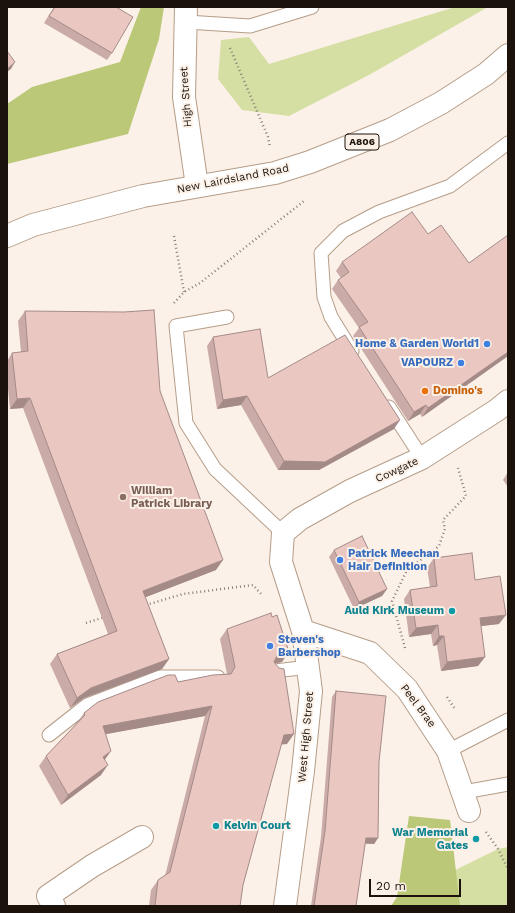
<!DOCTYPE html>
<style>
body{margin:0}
#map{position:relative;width:515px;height:913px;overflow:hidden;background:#fcf1e8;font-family:"Work Sans",sans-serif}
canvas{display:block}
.frame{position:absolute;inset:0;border:8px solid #1b130b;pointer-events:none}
.scale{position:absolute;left:369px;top:879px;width:92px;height:18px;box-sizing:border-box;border:2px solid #1b130b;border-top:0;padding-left:5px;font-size:12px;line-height:14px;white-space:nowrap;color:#1b130b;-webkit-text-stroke:3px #fcf1e8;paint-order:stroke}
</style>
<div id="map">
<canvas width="515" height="913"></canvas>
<div class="frame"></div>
<div class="scale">20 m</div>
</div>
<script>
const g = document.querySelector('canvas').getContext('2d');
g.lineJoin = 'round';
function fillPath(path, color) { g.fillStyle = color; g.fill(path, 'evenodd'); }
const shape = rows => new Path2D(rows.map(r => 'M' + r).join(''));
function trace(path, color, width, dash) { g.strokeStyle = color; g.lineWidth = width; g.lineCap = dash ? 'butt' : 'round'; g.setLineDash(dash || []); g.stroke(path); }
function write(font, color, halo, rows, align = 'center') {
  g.font = font + ' "Work Sans",sans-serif'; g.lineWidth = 4; g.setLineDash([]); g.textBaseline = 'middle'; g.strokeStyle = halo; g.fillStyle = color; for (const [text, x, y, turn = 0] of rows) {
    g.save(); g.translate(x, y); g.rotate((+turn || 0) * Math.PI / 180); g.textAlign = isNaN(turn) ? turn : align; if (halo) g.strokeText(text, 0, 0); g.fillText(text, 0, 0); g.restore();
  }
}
fillPath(shape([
 [455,7,488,7,369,75,289,116,242,110,218,79,221,40,249,37,269,64],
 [508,847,508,906,431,906,443,876,498,849]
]), '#d5dfa3');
fillPath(shape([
 [141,7,164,7,159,39,128,134,7,164,7,104,32,87,120,62],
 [409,816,450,820,460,906,391,906,397,897]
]), '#bac877');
const lane = shape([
 [186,22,250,26,312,7],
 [227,317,176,326,186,423,215,469,283,533],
 [352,351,331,317,324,297,321,253,343,231,379,212,450,186,508,143],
 [389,407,422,458],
 [275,671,309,667],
 [49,735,87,705,160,677,218,677],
 [448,751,508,720],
 [464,792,508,784]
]);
const street = shape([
 [303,631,370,653,407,689,448,751,469,811],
 [54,906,48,896,92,866,142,837],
 [285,906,303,771,311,691,303,631,281,562,283,533,300,519,350,491,422,458,497,410,508,401]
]);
const secondary = shape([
 [186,7,184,97,197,186]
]);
const primary = shape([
 [7,236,33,225,143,196,275,173,310,162,390,130,441,103,486,74,508,55]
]);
trace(lane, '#b59d88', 15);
trace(street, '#b59d88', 24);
trace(secondary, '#b59d88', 24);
trace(primary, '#b59d88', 24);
trace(shape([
 [230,48,268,137,270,147],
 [174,236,184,292],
 [174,303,184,292,200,283,304,201],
 [146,605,183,594,253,585,262,595],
 [86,623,105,617],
 [405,648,392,601,407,570,439,546,445,529,443,520,466,496,458,468],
 [447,697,455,709],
 [486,832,498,849,508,869]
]), '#897f77', 2.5, [1, 3]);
trace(lane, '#fff', 13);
trace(street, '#fff', 22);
trace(secondary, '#fff', 22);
trace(primary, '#fff', 22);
fillPath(shape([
 [54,7,116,7,112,53,107,60,44,23],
 [342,262,508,356,422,417,420,414,408,421,353,336,359,328,332,289,338,280,341,278,336,271],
 [25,311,160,391,216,570,145,597,169,659,162,669,84,698,70,708,50,664,57,654,108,634,23,408,10,409,7,379,7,361,12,353,21,352,18,321],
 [213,337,268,378,394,429,319,470,278,470,241,405,217,409,207,346],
 [508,472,508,487,503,480],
 [334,550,387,589,382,596,354,609,329,557],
 [434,558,475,580,499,624,481,626,485,657,478,666,441,671,437,645,433,646,431,634,409,637,404,599,410,590,430,587,427,568],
 [227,629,282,662,275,664,287,744,281,744,243,885,240,906,149,906,151,890,158,880,165,876,205,716,105,734,105,760,101,775,61,805,39,766,46,756,77,723,84,713,178,682,227,674,220,639],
 [336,691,379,762,378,838,374,844,365,844,356,906,311,906,321,837,332,697]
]), '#caaba7');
fillPath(shape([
 [15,62,11,69,7,72,7,69],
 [508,352,508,356,422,417,428,408],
 [247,396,241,405,217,409,223,400],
 [30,398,23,408,10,409,17,399],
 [426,405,420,414,408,421,414,412],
 [400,420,394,429,319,470,278,470,284,461],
 [223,560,216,570,136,601,143,591],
 [387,589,382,596,354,609,359,602],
 [506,615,499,624,473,627,480,618],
 [438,625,431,634,409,637,416,628],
 [439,636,444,636,437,645,433,646],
 [289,652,282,662,271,664,278,654],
 [485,657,478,666,441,671,447,662],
 [169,659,162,669,84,698,70,708,77,698,91,688],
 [212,706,205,716,96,736,103,726],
 [294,734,287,744,277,745,284,735],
 [111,751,104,761,103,757],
 [108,765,101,775,61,805,68,795],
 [366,838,378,838,374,844,362,843]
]), '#a48b88');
const building = shape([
 [55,7,116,7,133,17,112,53,49,16,55,7],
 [7,51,15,62,7,69,7,51],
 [412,212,428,234,441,225,469,263,508,235,508,352,428,408,426,405,414,412,359,327,368,322,338,280,349,272,342,262,412,212],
 [154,310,160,391,223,560,143,591,169,659,91,688,77,698,57,654,117,631,30,398,17,399,12,353,28,351,25,311,124,312,154,310],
 [260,329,268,378,345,335,400,420,325,462,284,461,247,396,223,400,213,337,260,329],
 [362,536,387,589,359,602,334,550,362,536],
 [472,553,475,580,500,576,506,615,480,618,485,657,447,662,444,636,439,636,438,625,416,628,410,590,437,586,434,558,472,553],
 [271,613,272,617,277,615,289,652,278,654,274,662,279,668,284,669,294,734,284,735,243,885,240,906,155,906,158,880,170,872,212,706,103,726,111,751,103,757,108,765,68,795,46,756,85,715,84,713,98,702,168,675,175,675,178,682,213,675,231,674,235,667,227,629,271,613],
 [336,691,386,696,379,762,378,838,366,838,356,906,314,906,325,831,336,691]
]);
fillPath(building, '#ebc7c2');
trace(building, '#a48b88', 1);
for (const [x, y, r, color] of [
 [487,344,4,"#3f7fe0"],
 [461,363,4,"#3f7fe0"],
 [425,391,4,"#e8710a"],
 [123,497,4,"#8d6e63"],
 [340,560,4,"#3f7fe0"],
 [452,611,4,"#0f9aa8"],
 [270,646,4,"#3f7fe0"],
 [216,826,4,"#0f9aa8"],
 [476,839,4,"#0f9aa8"]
]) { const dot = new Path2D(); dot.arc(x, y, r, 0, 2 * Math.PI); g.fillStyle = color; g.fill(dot); trace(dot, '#fcf1e8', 1.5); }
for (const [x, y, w] of [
 [362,142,34]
]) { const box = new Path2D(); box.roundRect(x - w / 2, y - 8, w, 16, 3); g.fillStyle = '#fcf1e8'; g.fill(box); trace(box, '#1b130b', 1); }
write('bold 10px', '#1b130b', null, [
 ["A806",362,142]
]);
write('11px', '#1b130b', '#fcf1e8', [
 ["High Street",186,97,-94],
 ["New Lairdsland Road",233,179,-11],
 ["Cowgate",397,470,-25],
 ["Peel Brae",418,706,53],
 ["West High Street",306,737,-85]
]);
write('bold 11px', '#366cbe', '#fcf1e8', [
 ["Home & Garden World1",479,344],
 ["VAPOURZ",453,363],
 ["Patrick Meechan",348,554,"left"],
 ["Hair Definition",348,567,"left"],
 ["Steven's",278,640,"left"],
 ["Barbershop",278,653,"left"]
], 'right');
write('bold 11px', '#c56008', '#fcf1e8', [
 ["Domino's",433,391]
], 'left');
write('bold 11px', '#785e54', '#fcf1e8', [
 ["William",131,491],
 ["Patrick Library",131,504]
], 'left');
write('bold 11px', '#0d838f', '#fcf1e8', [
 ["Auld Kirk Museum",444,611],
 ["Kelvin Court",224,826,"left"],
 ["War Memorial",468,833],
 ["Gates",468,846]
], 'right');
</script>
